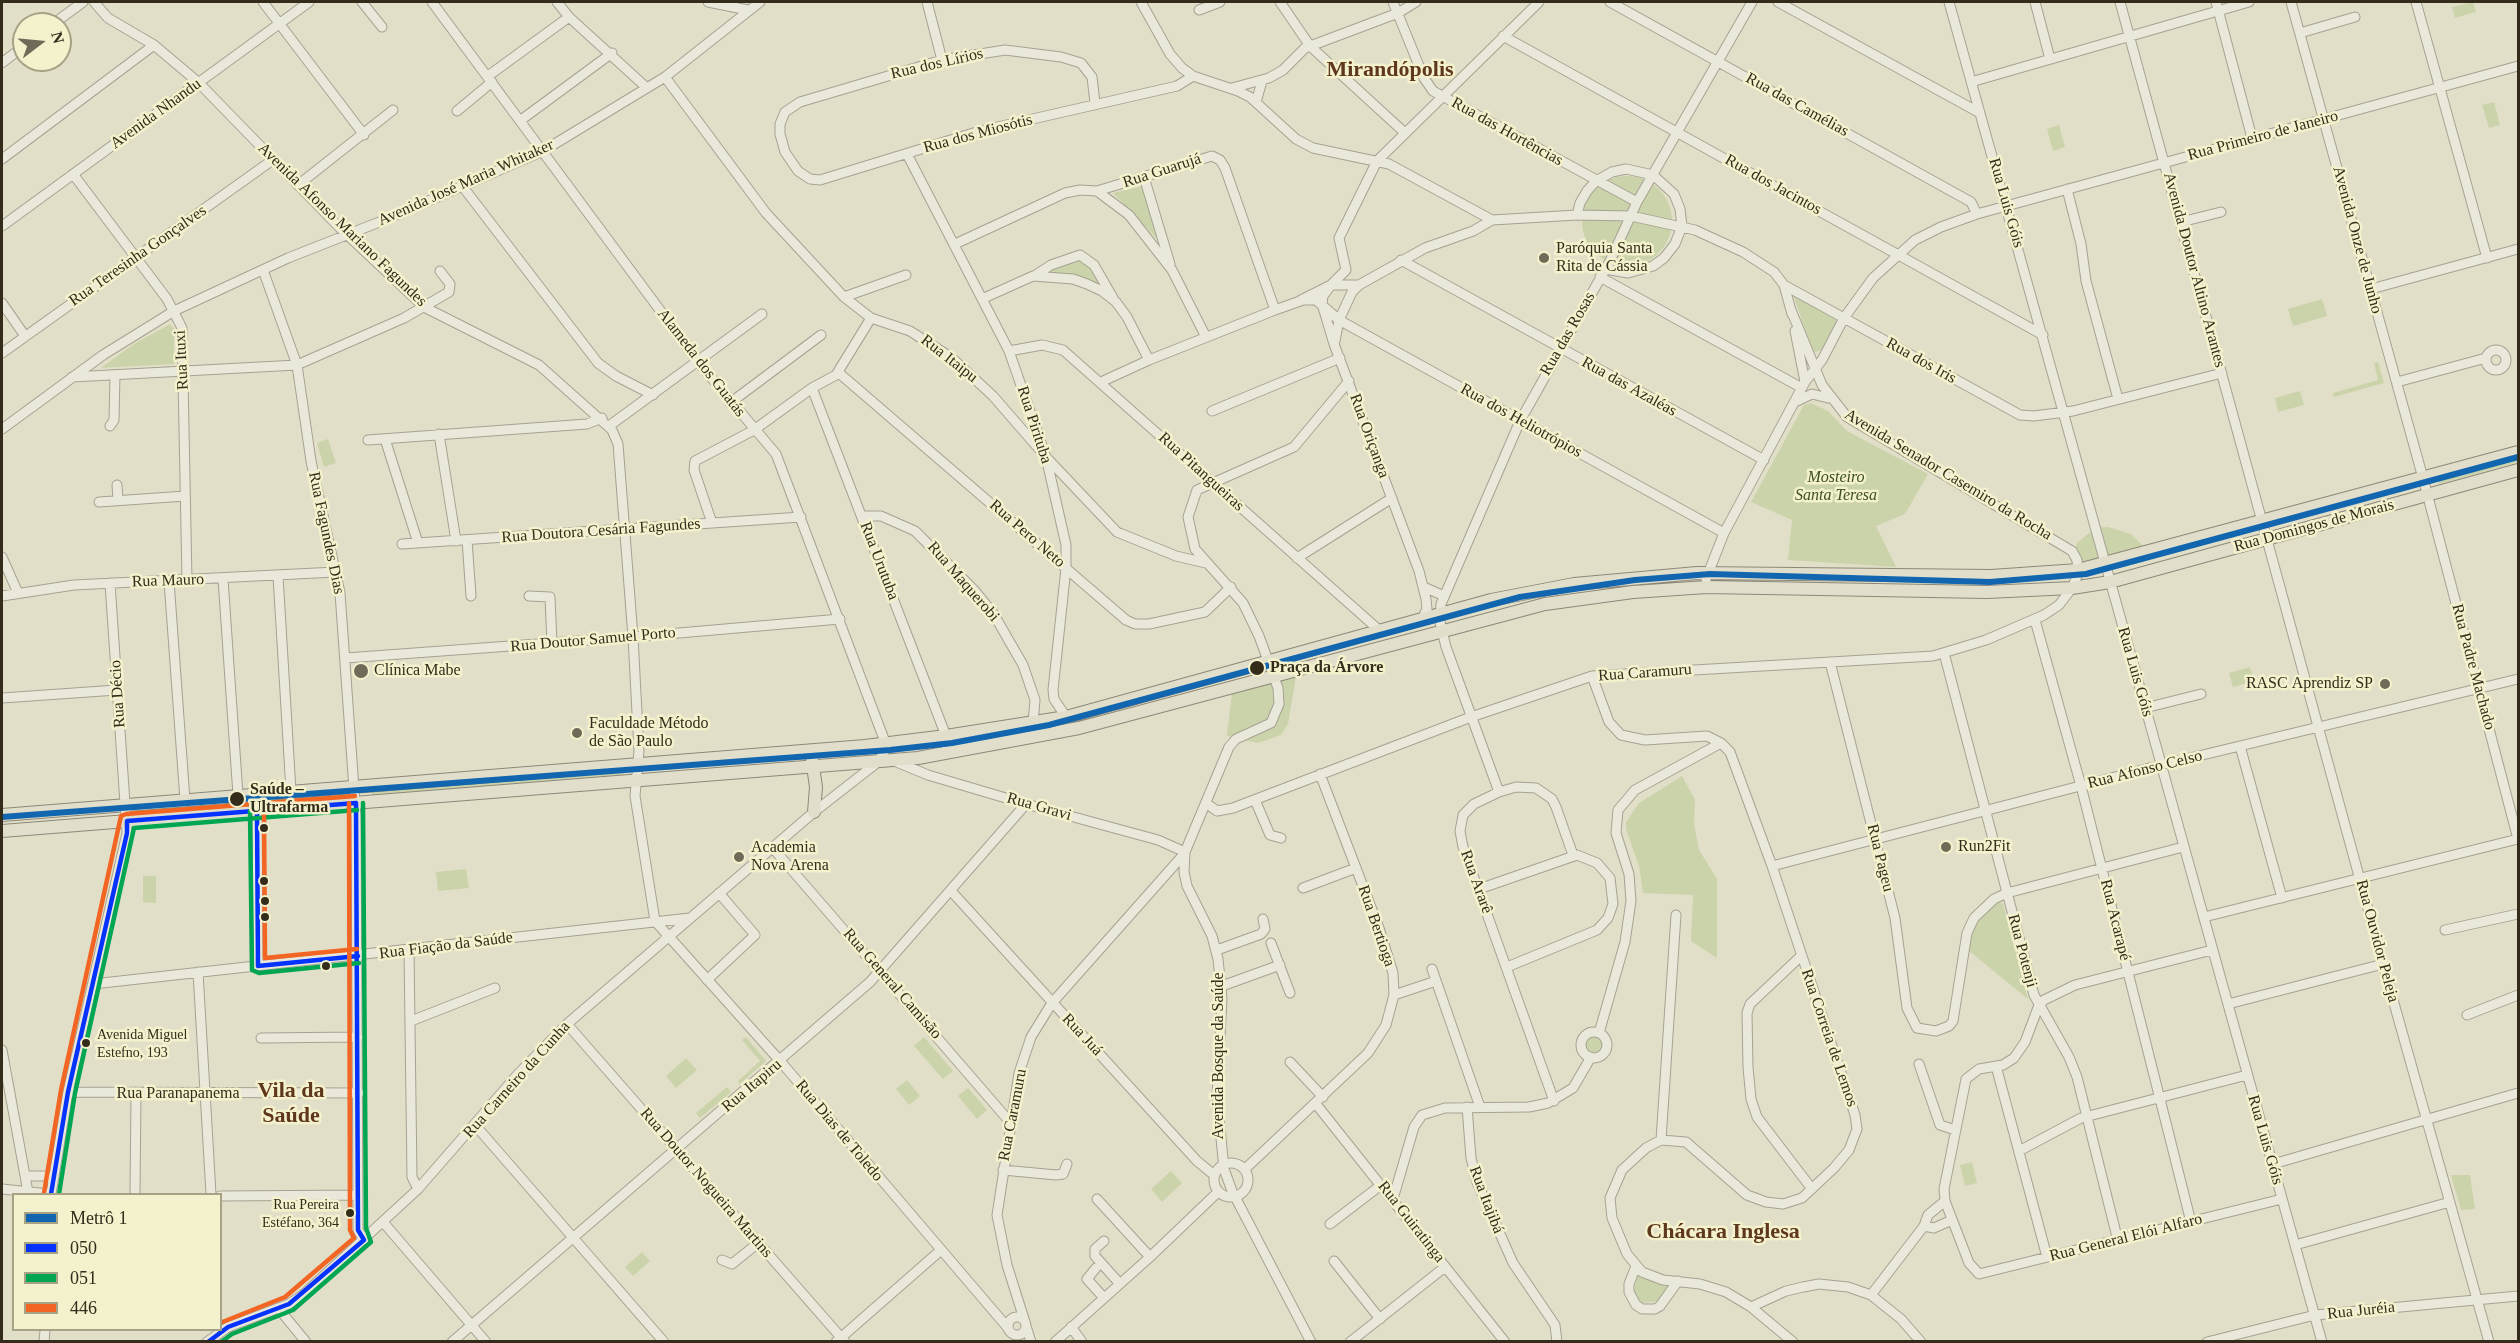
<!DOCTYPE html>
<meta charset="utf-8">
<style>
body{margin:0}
#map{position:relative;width:2520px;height:1343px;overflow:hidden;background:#e2dfc8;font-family:"Times New Roman",serif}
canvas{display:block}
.frame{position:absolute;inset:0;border:3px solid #332c1b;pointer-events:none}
.legend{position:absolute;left:12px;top:1193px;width:210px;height:138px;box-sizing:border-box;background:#f4f1cd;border:2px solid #a7a286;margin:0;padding:8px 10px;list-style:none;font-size:18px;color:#332c1b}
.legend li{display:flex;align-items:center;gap:12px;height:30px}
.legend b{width:30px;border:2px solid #a7a286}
.north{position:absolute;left:12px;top:12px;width:60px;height:60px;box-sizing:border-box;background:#f4f1cd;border:2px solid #a7a286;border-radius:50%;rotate:74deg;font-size:16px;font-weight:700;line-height:24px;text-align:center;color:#332c1b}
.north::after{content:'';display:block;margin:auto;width:21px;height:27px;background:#706b58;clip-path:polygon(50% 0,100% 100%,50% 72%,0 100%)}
</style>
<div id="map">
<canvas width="2520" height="1343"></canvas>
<div class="frame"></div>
<ul class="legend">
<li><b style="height:8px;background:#1266af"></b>Metrô 1</li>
<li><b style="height:8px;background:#0432ff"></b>050</li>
<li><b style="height:8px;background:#00a651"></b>051</li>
<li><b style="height:8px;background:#f26522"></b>446</li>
</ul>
<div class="north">N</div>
</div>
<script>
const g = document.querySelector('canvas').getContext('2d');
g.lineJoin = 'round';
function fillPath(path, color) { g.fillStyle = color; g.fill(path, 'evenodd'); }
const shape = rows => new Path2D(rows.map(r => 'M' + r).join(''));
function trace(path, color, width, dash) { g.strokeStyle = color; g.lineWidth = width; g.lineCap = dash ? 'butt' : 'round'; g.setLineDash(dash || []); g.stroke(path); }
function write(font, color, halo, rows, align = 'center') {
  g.font = font + ' "Times New Roman",serif'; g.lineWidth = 5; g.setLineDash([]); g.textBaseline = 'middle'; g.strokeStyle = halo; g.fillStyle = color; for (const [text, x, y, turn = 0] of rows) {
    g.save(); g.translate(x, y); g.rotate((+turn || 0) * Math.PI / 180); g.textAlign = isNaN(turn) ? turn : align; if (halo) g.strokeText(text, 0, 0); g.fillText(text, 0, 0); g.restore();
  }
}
fillPath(shape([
 [2473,2,2476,12,2455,18,2452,7],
 [2494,102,2500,125,2489,128,2482,105],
 [2059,125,2065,147,2053,151,2047,129],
 '1582 221a45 45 0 1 1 90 0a45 45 0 1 1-90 0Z',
 [1143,186,1158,240,1113,193],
 [1075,257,1087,260,1104,287,1062,274,1047,272],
 [1793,294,1837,321,1821,350,1813,353],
 [2322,299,2327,316,2293,326,2288,309],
 [170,324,174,329,174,364,101,368,134,344],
 [2378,362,2384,383,2334,397,2333,393,2378,380,2374,363],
 [2300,391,2304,405,2278,412,2275,398],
 [1811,403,1828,411,1847,431,1928,474,1905,514,1876,526,1896,567,1788,560,1792,520,1751,502,1804,405],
 [328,439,336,463,324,467,317,443],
 [2518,459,2518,462,2439,484,2438,481],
 [2108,527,2131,534,2146,549,2081,567,2075,549,2077,543,2095,528],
 [2250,667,2254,681,2233,687,2229,673],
 [1296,676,1288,724,1281,735,1258,743,1227,736,1232,693],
 [624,771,623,775,372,795,372,791],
 [1682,776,1695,800,1694,823,1699,850,1717,879,1717,958,1691,941,1693,895,1643,893,1639,866,1626,829,1626,822,1639,803],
 [341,793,342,797,140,814,140,810],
 [466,869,469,888,438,891,436,872],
 [143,876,156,876,156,903,143,902],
 [1999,902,2003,904,2006,915,2028,999,1968,950,1976,922],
 '1585 1045a10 10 0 1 1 20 0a10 10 0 1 1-20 0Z',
 [746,1037,766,1061,740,1084,738,1081,760,1061,742,1040],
 [924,1037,953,1071,943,1079,914,1046],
 [686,1058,697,1070,676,1088,666,1076],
 [907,1080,920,1096,909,1105,896,1089],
 [727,1087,731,1092,700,1118,696,1113],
 [968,1088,987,1110,977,1119,958,1096],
 [1972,1162,1977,1183,1965,1186,1960,1165],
 [1171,1171,1182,1183,1162,1202,1151,1189],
 [2451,1175,2470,1175,2475,1209,2461,1210],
 [642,1252,650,1261,633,1276,625,1267],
 [1637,1276,1671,1288,1658,1301,1641,1303,1634,1293]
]), '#cbd3aa');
const minor = shape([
 [94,2,108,18,154,45,199,83,340,228,424,307,539,365,612,430,618,444,633,637,639,751,635,796,655,921,781,1062,1008,1328],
 [263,2,364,135],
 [362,2,382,27],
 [557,2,569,17,647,88],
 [708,2,748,10],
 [927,2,942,60],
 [1141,2,1170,54,1182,68,1193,76,1238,91,1250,97,1296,139,1313,148,1389,164,1492,220,1577,215,1631,216,1695,230,1743,252,1774,272,1784,285,1792,314],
 [1280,2,1310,46,1405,133],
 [1393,2,1424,78,1433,91,1637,202],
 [1610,2,1971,202,1977,214],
 [1778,2,1980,113],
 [1949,2,2322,1342],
 [2035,2,2050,59],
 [2120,2,2383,964,2489,1342],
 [2216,2,2252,138],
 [2291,2,2423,478,2518,839],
 [2416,2,2487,258],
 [1199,10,1220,2],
 [53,24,83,2],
 [2300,33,2355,17],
 [1503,36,2043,335],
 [2,63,24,46],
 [488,76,569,17],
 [665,77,766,213,844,297,871,318,910,331,952,358,993,396,1046,457,1117,532,1176,556,1206,563],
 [1971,82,2249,2],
 [1232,88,1269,78,1283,70,1305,48,1398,13,1416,2],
 [1256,102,1262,81],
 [1095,103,1092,77,1081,63,1061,57,1005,50,942,60,800,102,785,112,780,124,780,134,785,152,798,171,810,179,820,180,980,131,1177,86,1193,76],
 [457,111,492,82],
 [521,120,612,53],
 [907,154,1009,351,1046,457,1066,545,1066,568,1053,690,1054,699,1066,717],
 [2,159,154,45],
 [73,174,167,299,182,328,187,580],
 [1144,177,1170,264],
 [298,185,393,110],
 [463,187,598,363,616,376,653,395],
 [2067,189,2081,244,2086,281,2118,399],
 [1097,191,1129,215,1172,270,1206,337],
 [1577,215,1580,203,1587,191,1596,181,1612,172,1626,169,1653,175,1674,194,1680,209,1682,226,1675,244,1664,258,1653,266,1628,273,1605,269],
 [2181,222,2221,212],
 [2,226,309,2],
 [955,244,1065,193,1080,190,1097,191,1212,156,1220,160,1225,168,1275,310],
 [1401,260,1764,460],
 [263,270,297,365,311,461,340,593,356,817,358,1213,358,1230,364,1240],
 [1034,276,1051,265,1080,255,1094,265,1113,298],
 [1600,277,1802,388],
 [1331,285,1323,296,1322,304,1334,344,1419,571,1426,599,1427,609,1422,619],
 [1331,285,1359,285],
 [1784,285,2020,415,2034,416,2073,411,2222,373],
 [2371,289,2518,249],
 [844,297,906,275],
 [984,298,1033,276,1073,279,1087,284,1102,291,1116,302,1127,317,1149,360],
 [1301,300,1331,285,1346,270,1339,238,1377,161,1539,2],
 [2,303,25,336],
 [1795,331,1805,382],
 [1335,341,1339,320,1352,292,1359,285,1425,248,1473,231,1492,220],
 '2486 360a10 10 0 1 1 20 0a10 10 0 1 1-20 0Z',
 [1009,351,1042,345,1063,350,1379,630],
 [2,353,274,159],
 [839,373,1126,620,1135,624,1149,624,1205,612,1231,587],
 [72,377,297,365,404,318,449,292,450,284,440,271],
 [1101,382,1149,360,1275,310,1303,300,1316,300,1339,320,1724,533],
 [2397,382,2486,358],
 [812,388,946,736],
 [1795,402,1812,394,1828,398],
 [730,403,821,335],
 [1212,411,1340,358],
 [110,426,114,420,115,375],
 [609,426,762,314],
 [2,429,103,355,174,311,288,258,387,219,543,151,665,77,760,2],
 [439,434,456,541],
 [385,439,418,543],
 [368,440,587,424,602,418],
 [117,485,118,500],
 [99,502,185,496],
 [862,516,881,516,915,531,975,591,993,613,1023,665,1035,700,1033,723],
 [712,523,694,470,695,461,754,430,812,388,836,375,871,318],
 [467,540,471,596],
 [402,544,801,517],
 [2,557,18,593],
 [1297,558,1392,498],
 [278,576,291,791],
 [223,579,238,795],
 [1706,579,1724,533,1805,382,1822,360,1844,318,1873,278,1915,240,1941,227,1977,214,2518,66],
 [169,581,185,800],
 [1424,587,1444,596],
 [2,596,74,585,336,572],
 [529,596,550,597,552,644],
 [2035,620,2081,786,2191,1222],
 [1944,653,2034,995,2069,1057,2077,1077,2118,1241],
 [346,658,633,637,840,619],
 [1830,662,1895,918,1907,1008,1917,1028,1936,1031,1949,1026,1953,1021,1967,933,1974,918,1994,899,2007,893,2183,847],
 [1592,676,1609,722,1621,735,1645,740,1707,736,1721,743,1730,752,1772,866,1855,1115,1857,1129,1849,1150,1834,1168,1802,1198,1783,1204,1766,1202,1747,1195,1686,1142,1661,1140,1646,1148,1622,1170,1610,1198,1612,1218,1627,1254,1642,1272,1663,1280,1700,1284,1726,1292,1751,1307,1793,1342],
 [2,698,117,690],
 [2145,708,2201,694],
 [2240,746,2282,898],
 [894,761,928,775,1026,804,1158,840,1185,852],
 [1499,792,1446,647,1440,622,1441,604,1520,421,1610,261,1637,202,1752,2],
 [1255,800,1270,835,1281,838],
 [1206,803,1217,811,1233,808,1471,717,1592,676,1933,656,1986,640,2044,615,2059,605,2072,588,2078,574,2077,560,2072,551,1847,417,1822,385,1791,310],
 [257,811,258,966],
 [772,847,1010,1122],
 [1772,866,2161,765,2518,679],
 [1303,888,1356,868],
 [1479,889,1577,855,1597,863,1610,878,1613,904,1608,918,1597,930,1507,967],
 [952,892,1197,1161,1214,1175],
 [2204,917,2518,839],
 [2445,930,2518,914],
 [1271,943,1290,993],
 [409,950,412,1177,418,1189],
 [1217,950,1261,934,1265,929,1263,919],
 [2212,950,2075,985,2044,1000,2039,1005,2025,1042,2014,1058,2003,1065,1979,1069,1966,1079,1944,1189,1945,1201,1969,1263,1979,1274,2282,1199],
 [1801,956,1750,1004,1747,1013,1748,1067,1751,1099,1757,1117,1812,1189],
 [1432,969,1480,1107],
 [198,972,211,1194],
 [707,980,755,935,719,893],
 [93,984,690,918],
 [1222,986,1280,965],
 [1394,995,1436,981],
 [2228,1004,2383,964],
 [2467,1015,2518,995],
 [411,1021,495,988],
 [567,1024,845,1342],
 '1581 1045a13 13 0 1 1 26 0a13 13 0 1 1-26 0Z',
 [1599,1033,1625,942,1631,901,1629,874,1616,833,1618,810,1635,790,1721,743],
 [261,1038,358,1037],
 [2,1050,28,1192],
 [1290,1062,1323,1097],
 [1919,1064,1940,1125,1955,1130],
 [1996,1066,2047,1257],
 [68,1092,359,1093],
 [1554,1101,1463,847,1460,831,1463,815,1474,804,1499,792,1516,787,1536,788,1552,799,1556,807,1573,855],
 [1316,1104,1505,1342],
 [1467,1107,1471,1158,1477,1182,1513,1263,1555,1325,1557,1342],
 [475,1125,664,1342],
 [1661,1140,1676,915],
 [2019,1151,2081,1118,2247,1075],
 '1214 1180a17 17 0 1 1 34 0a17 17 0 1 1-34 0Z',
 [2273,1164,2518,1093],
 [1245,1169,1368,1053,1386,1025,1394,995,1393,973,1379,928,1320,774],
 [1003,1170,1056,1175,1063,1174,1067,1164],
 [26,1176,44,1176,52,1179],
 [2,1189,49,1194],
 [51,1194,68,1092,127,833,110,583],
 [135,1194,136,1094],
 [220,1196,358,1195],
 [1097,1199,1150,1257],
 [1393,1199,1414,1127,1422,1115,1445,1108,1529,1107,1548,1103,1573,1088,1591,1057],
 [383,1222,486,1342],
 [1330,1224,1381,1185],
 [1924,1226,1934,1228,1952,1220],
 [1104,1241,1095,1249,1095,1256,1120,1284],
 [2295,1245,2450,1202],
 [722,1260,732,1264,758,1243],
 [1334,1261,1380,1319],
 [1636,1266,1629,1284,1629,1292,1636,1305,1642,1309,1655,1309,1660,1306,1678,1281],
 [1096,1268,1087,1279,1104,1298],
 [1871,1295,1924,1226,1928,1215,1945,1201],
 [1751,1307,1786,1291,1803,1287,1819,1284,1848,1287,1871,1295,1901,1319,1921,1342],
 [279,1309,306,1342],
 '1008 1326a9 9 0 1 1 18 0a9 9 0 1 1-18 0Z',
 [1025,1322,1007,1265,997,1215,1019,1073,1031,1037,1052,1003,1185,853],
 [1026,1326,1031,1342],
 [1071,1327,1082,1342],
 [44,1342,45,1330],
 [207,1342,228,1327,289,1304,304,1294,418,1189,518,1074,567,1024,814,812,878,762,887,747,776,454,699,363,432,2],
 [452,1342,870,982,1026,804],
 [836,1342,941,1250],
 [1055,1342,1150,1257,1218,1192],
 [1311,1342,1232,1191,1224,1169,1217,1097,1222,998,1218,959,1212,936,1187,886,1184,872,1185,852,1229,747,1236,739,1271,723,1279,704,1278,688,1259,636,1243,603,1195,549,1188,517,1197,490,1294,447,1349,381],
 [1350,1342,1445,1267],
 [2207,1342,2315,1315,2518,1296]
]);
const major = shape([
 [812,759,816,787,814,812],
 [2,815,865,746,946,736,1066,717,1491,600,1574,584,1697,573,1991,576,2078,570,2518,452],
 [2,831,918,758,1079,728,1545,604,1633,592,1707,587,1987,592,2072,588,2110,582,2518,470]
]);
trace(minor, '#a6a292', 11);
trace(major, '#8c8879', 14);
trace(minor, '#eae8da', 9);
trace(major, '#e1dfcb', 12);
trace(shape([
 [257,811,258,966],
 [258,966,358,956],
 [51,1194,68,1092,127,833,127,821,356,803],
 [208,1342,228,1327,289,1304,364,1240,358,1230,356,803]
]), '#0432ff', 4.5);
trace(shape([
 [250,811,252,970,259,973,359,963],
 [59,1194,75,1093,134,828,357,810],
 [221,1342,232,1334,293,1310,371,1242,366,1228,363,803]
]), '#00a651', 4.5);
trace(shape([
 [264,811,265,958,357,949],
 [44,1193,61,1090,121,816,126,814,355,796],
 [220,1323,285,1297,354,1238,350,1230,349,803]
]), '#f26522', 4.5);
trace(shape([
 [2,817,890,750,952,743,1049,725,1520,597,1635,580,1710,574,1990,582,2086,574,2518,457]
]), '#1266af', 6);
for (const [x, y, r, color] of [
 [1544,258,6,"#706b58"],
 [1257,668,8,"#332c1b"],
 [361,671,8,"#706b58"],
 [2385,684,6,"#706b58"],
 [577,733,6,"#706b58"],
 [237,799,8,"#332c1b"],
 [264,828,5,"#332c1b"],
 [1946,847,6,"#706b58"],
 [739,857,6,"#706b58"],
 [264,881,5,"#332c1b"],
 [265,901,5,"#332c1b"],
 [265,917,5,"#332c1b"],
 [326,966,5,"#332c1b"],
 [86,1043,5,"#332c1b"],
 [350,1213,5,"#332c1b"]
]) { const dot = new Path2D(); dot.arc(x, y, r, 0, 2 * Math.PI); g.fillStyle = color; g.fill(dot); trace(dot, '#f4f1cd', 2); }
write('14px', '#332c1b', '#f4f1cd', [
 ["Avenida Miguel",97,1035],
 ["Estefno, 193",97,1053],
 ["Rua Pereira",339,1205,"right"],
 ["Estéfano, 364",339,1223,"right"]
], 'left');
write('16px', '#332c1b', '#f4f1cd', [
 ["Rua dos Lírios",937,64,-13],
 ["Rua das Camélias",1797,105,29],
 ["Avenida Nhandu",156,114,-36],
 ["Rua das Hortências",1507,132,29],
 ["Rua dos Miosótis",978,134,-15],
 ["Rua Primeiro de Janeiro",2263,136,-15],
 ["Rua Guarujá",1162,171,-18],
 ["Avenida José Maria Whitaker",466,183,-24],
 ["Rua dos Jacintos",1773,185,29],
 ["Rua Luis Góis",2006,203,74],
 ["Avenida Afonso Mariano Fagundes",342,225,44],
 ["Avenida Onze de Junho",2357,240,75],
 ["Rua Teresinha Gonçalves",138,256,-35],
 ["Avenida Doutor Altino Arantes",2194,270,75],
 ["Rua das Rosas",1568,334,-60],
 ["Rua Itaipu",949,359,38],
 ["Rua Ituxi",182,360,-93],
 ["Rua dos Iris",1921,361,29],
 ["Alameda dos Guatás",701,363,52],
 ["Rua das Azaléas",1629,387,29],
 ["Rua dos Heliotrópios",1521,421,29],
 ["Rua Pirituba",1034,425,72],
 ["Rua Oriçanga",1369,436,70],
 ["Rua Pitangueiras",1201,472,42],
 ["Avenida Senador Casemiro da Rocha",1948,475,31],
 ["Rua Domingos de Morais",2314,526,-15],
 ["Rua Doutora Cesária Fagundes",601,531,-4],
 ["Rua Fagundes Dias",326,533,78],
 ["Rua Pero Neto",1027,534,41],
 ["Rua Urutuba",879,561,69],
 ["Rua Mauro",168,581,-2],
 ["Rua Maquerobi",963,582,49],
 ["Rua Doutor Samuel Porto",593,640,-5],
 ["Rua Padre Machado",2473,667,75],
 ["Rua Luis Góis",2135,672,74],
 ["Rua Caramuru",1645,673,-4],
 ["Rua Décio",118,694,-94],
 ["Rua Afonso Celso",2145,770,-14],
 ["Rua Gravi",1039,807,16],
 ["Rua Pageu",1880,858,76],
 ["Rua Ararê",1476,882,70],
 ["Rua Acarapé",2115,920,76],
 ["Rua Bertioga",1376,926,71],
 ["Rua Ouvidor Peleja",2377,941,75],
 ["Rua Fiação da Saúde",446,946,-7],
 ["Rua Potenji",2022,951,75],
 ["Rua General Camisão",892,984,49],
 ["Rua Juá",1082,1035,47],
 ["Rua Correia de Lemos",1829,1038,71],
 ["Avenida Bosque da Saúde",1219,1056,-90],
 ["Rua Carneiro da Cunha",517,1080,-48],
 ["Rua Itapiru",752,1086,-40],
 ["Rua Paranapanema",178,1094],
 ["Rua Caramuru",1013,1115,-79],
 ["Rua Dias de Toledo",839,1131,50],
 ["Rua Luis Góis",2265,1140,74],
 ["Rua Doutor Nogueira Martins",706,1183,49],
 ["Rua Itajibá",1486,1200,69],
 ["Rua Guiratinga",1411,1222,52],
 ["Rua General Elói Alfaro",2126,1238,-14],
 ["Rua Juréia",2361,1311,-6]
]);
write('16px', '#332c1b', '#f4f1cd', [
 ["Paróquia Santa",1556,249],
 ["Rita de Cássia",1556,267],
 ["Clínica Mabe",374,671],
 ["RASC Aprendiz SP",2373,684,"right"],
 ["Faculdade Método",589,724],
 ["de São Paulo",589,742],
 ["Run2Fit",1958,847],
 ["Academia",751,848],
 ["Nova Arena",751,866]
], 'left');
write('italic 16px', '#3b4f22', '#f4f1cd', [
 ["Mosteiro",1836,478],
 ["Santa Teresa",1836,496]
]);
write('bold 16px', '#332c1b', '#f4f1cd', [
 ["Praça da Árvore",1270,668],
 ["Saúde –",250,790],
 ["Ultrafarma",250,808]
], 'left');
write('bold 22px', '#5f371c', '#f4f1cd', [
 ["Mirandópolis",1390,70],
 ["Vila da",291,1091],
 ["Saúde",291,1116],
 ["Chácara Inglesa",1723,1232]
]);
</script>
